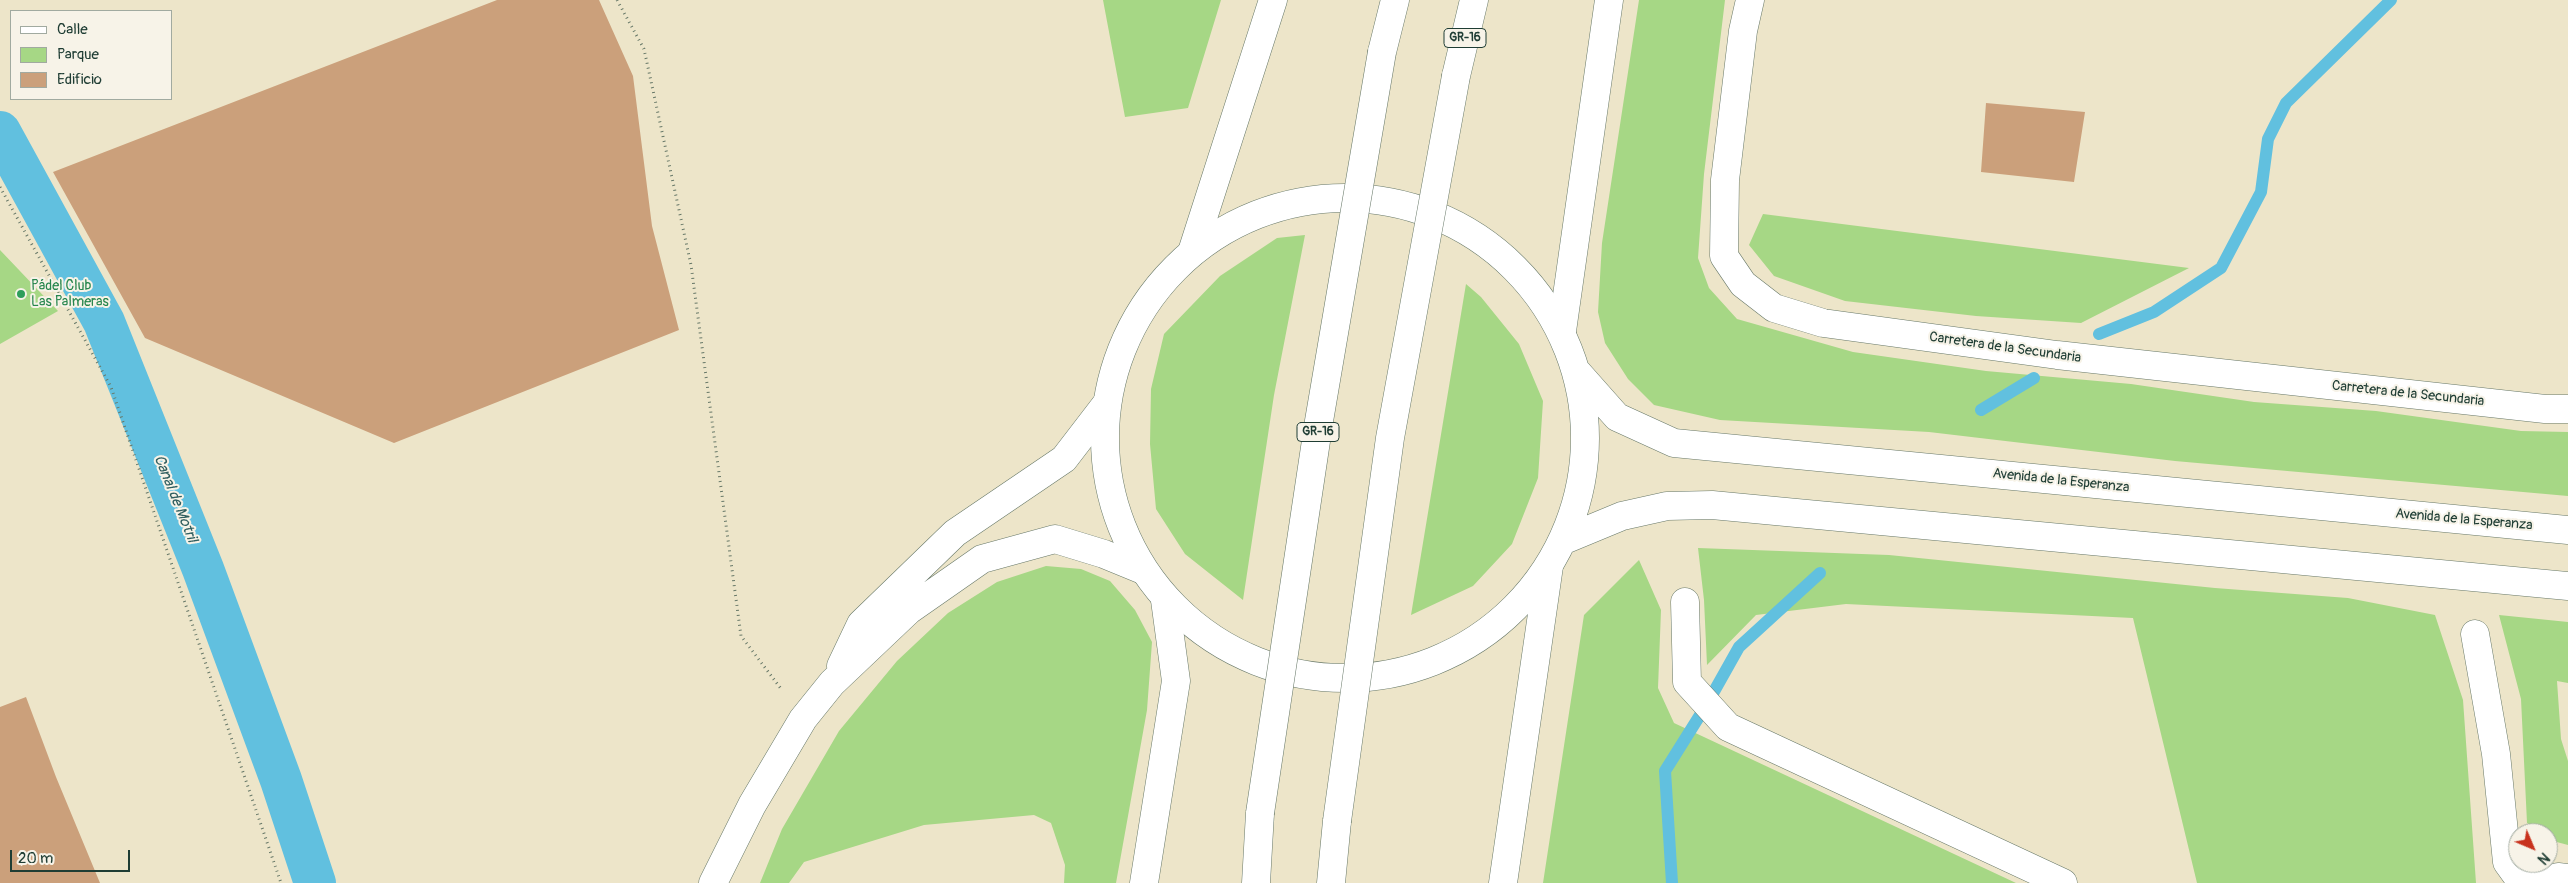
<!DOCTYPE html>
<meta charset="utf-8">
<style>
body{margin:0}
#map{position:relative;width:2568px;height:883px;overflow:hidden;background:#ede5c9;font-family:Pangolin,sans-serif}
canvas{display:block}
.legend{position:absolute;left:10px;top:10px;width:162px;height:90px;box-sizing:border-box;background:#f7f3e8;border:1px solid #a1aaa0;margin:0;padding:6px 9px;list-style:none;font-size:15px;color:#1f3d34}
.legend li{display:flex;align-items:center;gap:10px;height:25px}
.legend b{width:25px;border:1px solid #a1aaa0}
.north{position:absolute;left:2508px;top:823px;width:50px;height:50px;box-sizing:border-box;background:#f7f3e8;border:1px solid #a1aaa0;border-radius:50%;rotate:135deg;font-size:14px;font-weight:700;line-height:20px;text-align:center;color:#1f3d34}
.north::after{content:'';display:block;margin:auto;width:18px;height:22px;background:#c8321e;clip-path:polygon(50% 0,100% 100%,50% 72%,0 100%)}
.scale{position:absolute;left:10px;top:850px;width:120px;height:22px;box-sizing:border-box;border:2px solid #1f3d34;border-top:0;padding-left:6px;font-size:15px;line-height:18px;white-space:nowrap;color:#1f3d34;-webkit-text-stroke:4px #f7f3e8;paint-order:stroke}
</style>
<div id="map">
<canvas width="2568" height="883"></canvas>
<ul class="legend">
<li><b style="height:6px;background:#fff"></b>Calle</li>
<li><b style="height:14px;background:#a6d785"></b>Parque</li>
<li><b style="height:14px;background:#cba07b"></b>Edificio</li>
</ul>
<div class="north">N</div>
<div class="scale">20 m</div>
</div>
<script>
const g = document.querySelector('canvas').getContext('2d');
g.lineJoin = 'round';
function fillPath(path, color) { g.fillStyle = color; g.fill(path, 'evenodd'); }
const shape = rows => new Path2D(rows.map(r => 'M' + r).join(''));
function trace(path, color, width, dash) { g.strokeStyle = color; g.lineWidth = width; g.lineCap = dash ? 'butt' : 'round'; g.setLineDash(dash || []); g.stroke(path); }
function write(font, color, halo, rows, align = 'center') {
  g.font = font + ' Pangolin,sans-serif'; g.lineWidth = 4; g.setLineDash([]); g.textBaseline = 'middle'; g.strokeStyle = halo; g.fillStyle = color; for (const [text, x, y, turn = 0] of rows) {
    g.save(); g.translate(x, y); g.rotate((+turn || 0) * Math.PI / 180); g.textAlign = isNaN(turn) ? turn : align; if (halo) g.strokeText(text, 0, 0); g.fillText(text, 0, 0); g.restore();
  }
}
fillPath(shape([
 [1103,0,1221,0,1188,108,1125,117],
 [1639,0,1725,0,1704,174,1698,258,1709,288,1737,319,1853,352,1986,371,2131,384,2254,402,2376,411,2521,431,2568,432,2568,496,2175,461,1929,432,1720,420,1654,405,1628,379,1605,343,1598,312,1602,243],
 [1763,214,2189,268,2081,323,1976,316,1845,301,1774,276,1749,245],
 [1305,235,1274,395,1243,600,1185,554,1156,509,1150,444,1151,389,1164,334,1220,276,1277,238],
 [0,250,58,311,0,344],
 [1466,284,1481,297,1519,344,1543,401,1538,478,1512,544,1473,586,1411,615],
 [1698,548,1889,555,2215,588,2348,598,2435,615,2463,700,2476,883,2197,883,2133,618,1846,604,1756,615,1707,665,1704,600],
 [1639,560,1661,610,1658,688,1674,723,2016,883,1543,883,1584,615],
 [1046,566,1081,569,1110,581,1135,610,1152,642,1147,710,1116,883,1064,883,1065,865,1051,823,1034,815,924,825,804,862,789,883,760,883,782,829,839,731,897,661,948,613,997,582],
 [2499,615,2568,622,2568,683,2557,681,2561,739,2568,761,2568,845,2553,841,2548,837,2548,833,2541,833,2527,823,2521,699]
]), '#a6d785');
trace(shape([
 [2099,334,2154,312,2221,268,2261,192,2268,139,2286,103,2391,0],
 [1981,410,2034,378],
 [1672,883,1665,771,1707,704,1739,647,1820,573]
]), '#61c0df', 12);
trace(shape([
 [0,132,104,322,203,569,281,780,315,883]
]), '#61c0df', 42);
fillPath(shape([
 [497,0,599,0,633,76,652,226,679,330,394,443,145,338,53,172],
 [1986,103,2085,112,2074,182,1981,172],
 [26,697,56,777,100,883,0,883,0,707]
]), '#cba07b');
const minor = shape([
 [1750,0,1743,31,1725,180,1724,256,1743,284,1774,308,1823,323,2057,355,2545,409,2568,409],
 [1685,602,1687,682,1728,727,2063,883],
 [2475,634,2496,754,2507,862,2522,883],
 [841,666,861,624,955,533,1064,459,1107,403],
 [713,883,752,805,803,719,832,683,909,610,982,559,1055,539,1104,554,1143,570],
 [2535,883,2558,877,2568,878]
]);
const major = shape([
 '1105 438a240 240 0 1 1 480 0a240 240 0 1 1-480 0Z',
 [1578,373,1617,417,1674,443,2568,530],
 [1564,540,1622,516,1667,506,1712,505,2568,586]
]);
const highway = shape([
 [1382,52,1395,0],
 [1456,76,1474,0],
 [1192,252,1273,0],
 [1562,331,1609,0],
 [1144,883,1176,681,1165,600],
 [1256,883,1260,813],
 [1331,883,1337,821],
 [1503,883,1549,566]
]);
trace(minor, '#677868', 29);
trace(major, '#677868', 29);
trace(highway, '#677868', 29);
trace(shape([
 [617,0,644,49,691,265,741,636,782,690],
 [0,187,111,387,281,883]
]), '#677868', 3, [1, 4]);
trace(minor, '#fff', 28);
trace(major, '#fff', 28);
trace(highway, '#fff', 28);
const highwayBridge = shape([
 [1260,813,1319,421,1382,52],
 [1337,821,1390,438,1456,76]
]);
trace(highwayBridge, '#677868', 29, []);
trace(highwayBridge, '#fff', 28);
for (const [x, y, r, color] of [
 [21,294,5,"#2e9e5b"]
]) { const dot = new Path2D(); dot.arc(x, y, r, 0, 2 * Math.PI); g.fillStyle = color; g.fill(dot); trace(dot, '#f7f3e8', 2); }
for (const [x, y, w] of [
 [1465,38,42],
 [1318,432,42]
]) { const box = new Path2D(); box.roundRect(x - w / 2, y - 9.5, w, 19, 4); g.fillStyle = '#f7f3e8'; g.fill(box); trace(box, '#1f3d34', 1); }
write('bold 12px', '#1f3d34', null, [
 ["GR-16",1465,38],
 ["GR-16",1318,432]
]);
write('14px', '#27864d', '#f7f3e8', [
 ["Pádel Club",31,286],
 ["Las Palmeras",31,302]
], 'left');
write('14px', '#1f3d34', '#f7f3e8', [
 ["Carretera de la Secundaria",2005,348,8],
 ["Carretera de la Secundaria",2408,394,6],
 ["Avenida de la Esperanza",2061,481,6],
 ["Avenida de la Esperanza",2464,520,5]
]);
write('italic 15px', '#305e5f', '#f7f3e8', [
 ["Canal de Motril",175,499,68]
]);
</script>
